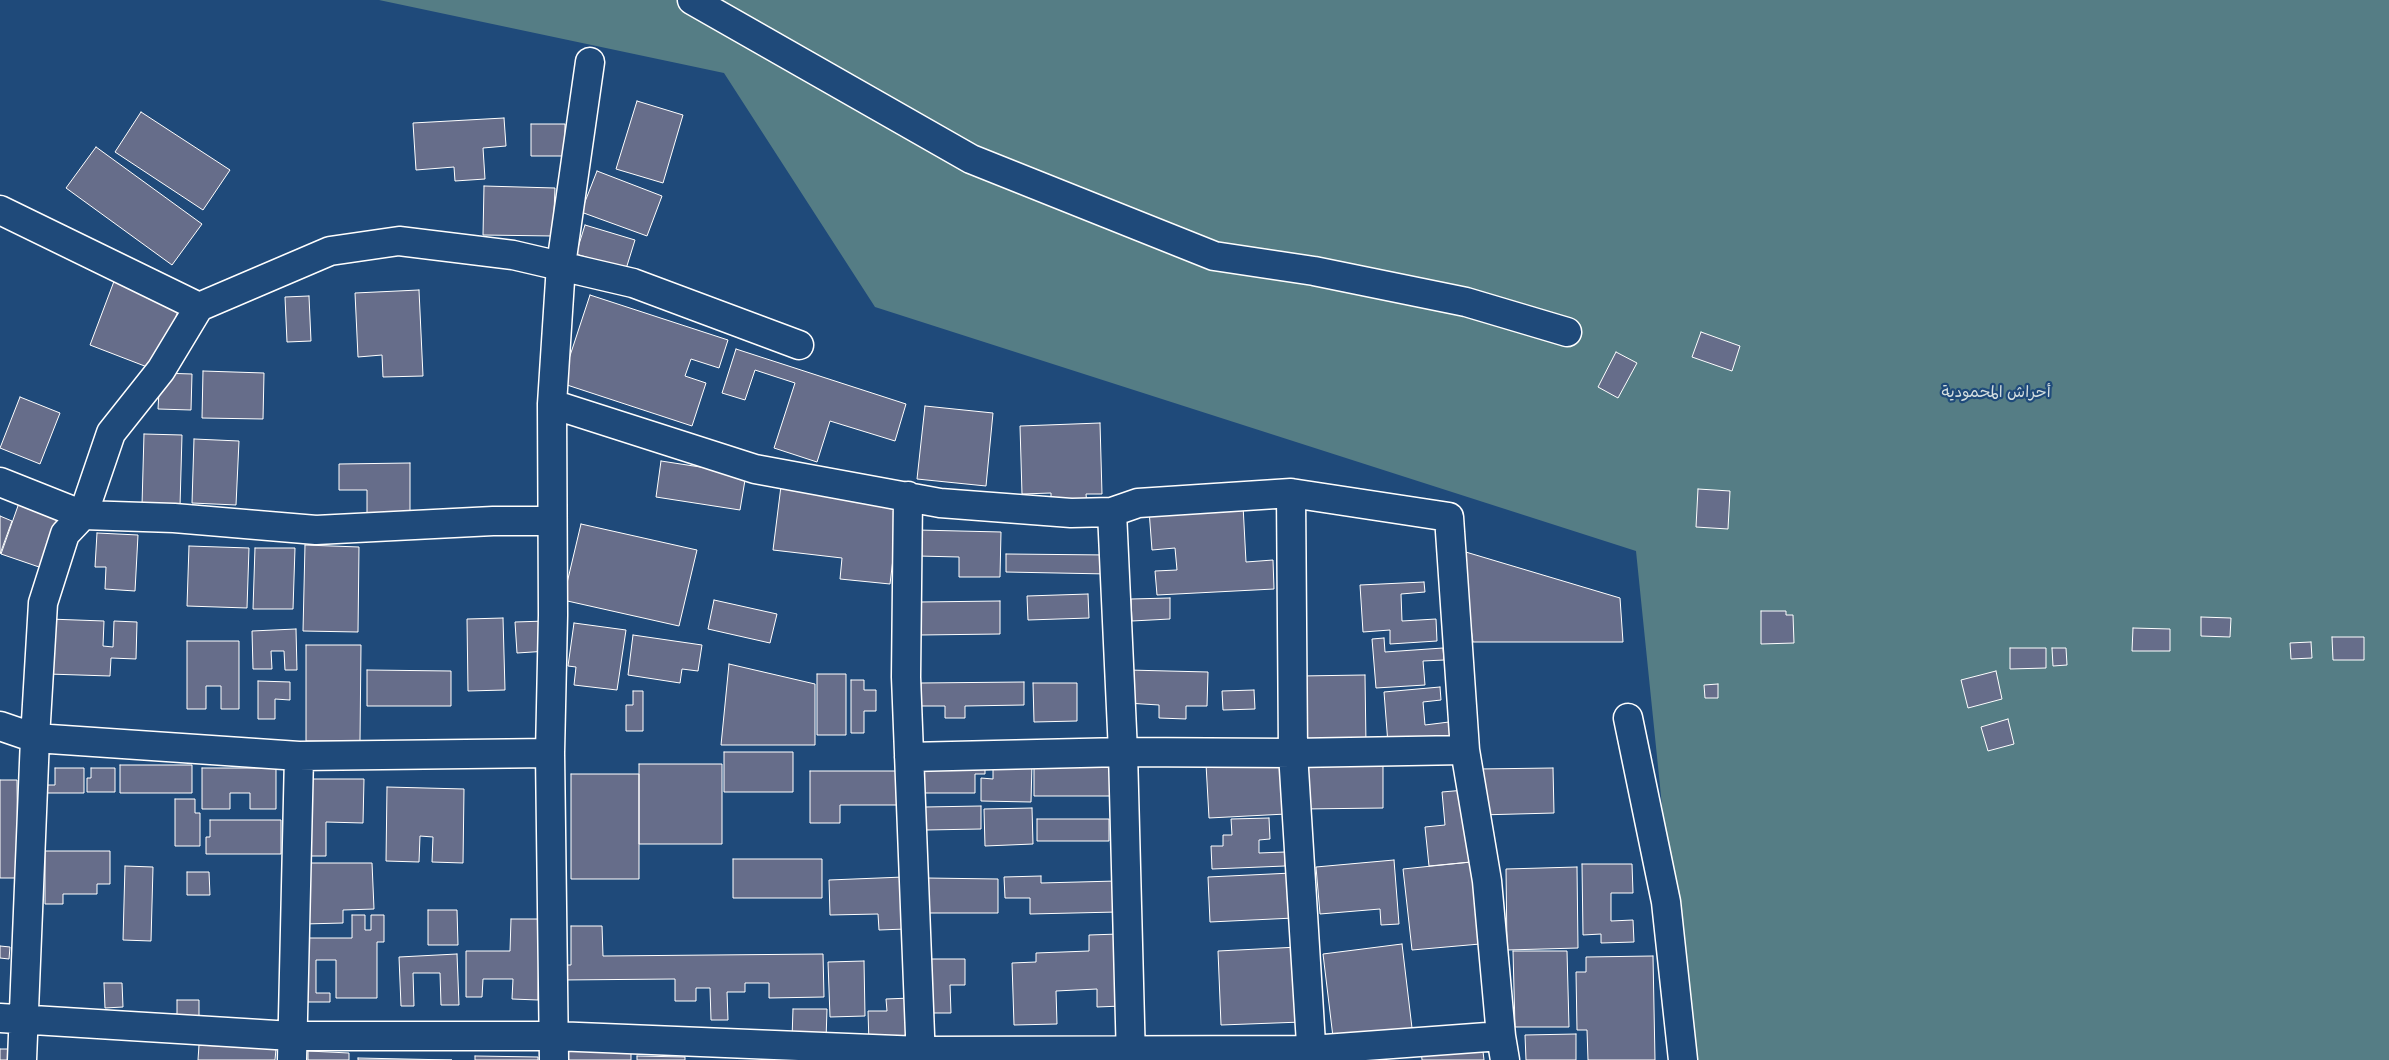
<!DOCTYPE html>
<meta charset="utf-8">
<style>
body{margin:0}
canvas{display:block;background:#1f4a7a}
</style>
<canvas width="2389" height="1060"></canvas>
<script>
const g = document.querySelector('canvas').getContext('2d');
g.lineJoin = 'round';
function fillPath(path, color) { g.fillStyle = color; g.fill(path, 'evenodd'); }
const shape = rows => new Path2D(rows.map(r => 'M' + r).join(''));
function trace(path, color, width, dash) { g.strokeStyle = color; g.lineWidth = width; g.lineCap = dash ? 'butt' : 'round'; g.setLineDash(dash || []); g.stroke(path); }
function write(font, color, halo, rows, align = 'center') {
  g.font = font + ' "Balsamiq Sans","Playpen Sans Arabic",sans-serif'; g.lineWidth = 4.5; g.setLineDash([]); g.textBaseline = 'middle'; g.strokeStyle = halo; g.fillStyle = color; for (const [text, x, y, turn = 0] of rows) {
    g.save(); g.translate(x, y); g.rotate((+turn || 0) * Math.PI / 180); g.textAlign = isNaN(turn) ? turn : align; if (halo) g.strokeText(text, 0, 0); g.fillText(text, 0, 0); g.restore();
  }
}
fillPath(shape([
 [379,0,2389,0,2389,1060,1688,1060,1636,551,875,307,724,73]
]), '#557d85');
const building = shape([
 [637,101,683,115,663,183,616,169,637,101],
 [141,112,230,170,203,210,115,152,141,112],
 [504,118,506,146,483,148,485,179,455,181,454,167,416,170,413,123,504,118],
 [531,124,565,124,565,156,531,156,531,124],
 [96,147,202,224,172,265,66,188,96,147],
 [597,171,662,196,647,236,581,212,597,171],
 [484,186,555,188,553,236,483,235,484,186],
 [585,225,635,240,626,269,576,254,585,225],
 [116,276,182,301,155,370,90,345,116,276],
 [419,290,423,376,383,377,382,355,358,357,355,293,419,290],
 [590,295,728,340,719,368,691,359,685,376,706,383,692,426,561,383,590,295],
 [309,296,311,341,287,342,285,297,309,296],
 [1701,332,1740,346,1732,371,1692,357,1701,332],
 [736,349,906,404,895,441,830,421,817,462,774,448,795,383,755,370,745,400,722,393,736,349],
 [1616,352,1637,363,1618,398,1598,387,1616,352],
 [203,371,264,373,263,419,202,418,203,371],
 [160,373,192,374,191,410,158,409,160,373],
 [20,397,60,413,40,464,0,448,20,397],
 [925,406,993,413,986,486,917,479,925,406],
 [1100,423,1102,494,1086,494,1087,505,1051,506,1051,493,1022,494,1020,426,1100,423],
 [144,434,182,435,180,506,142,505,144,434],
 [194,439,239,441,236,505,192,503,194,439],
 [661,461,746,474,740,510,656,497,661,461],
 [410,463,410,514,367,515,367,490,339,490,339,464,410,463],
 [781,486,900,500,890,584,840,579,842,558,773,550,781,486],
 [1698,489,1730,491,1728,529,1696,527,1698,489],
 [19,503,60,518,42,568,1,554,19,503],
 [1243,505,1246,562,1273,560,1274,589,1157,595,1155,571,1177,570,1175,548,1152,550,1149,510,1243,505],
 [0,516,12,521,0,554,0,516],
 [581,524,697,550,679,626,563,600,581,524],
 [918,530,1001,532,1000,577,959,577,959,557,918,556,918,530],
 [97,533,138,535,135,591,105,589,106,567,95,567,97,533],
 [305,545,359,547,358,632,303,631,305,545],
 [189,546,249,548,247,608,187,606,189,546],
 [255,548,295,548,293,609,253,609,255,548],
 [1459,550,1620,598,1623,642,1473,642,1459,550],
 [1006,554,1108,555,1108,574,1006,572,1006,554],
 [1424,582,1425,592,1401,594,1402,621,1436,619,1437,641,1390,644,1390,630,1363,632,1360,585,1424,582],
 [1088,594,1089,618,1028,620,1027,596,1088,594],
 [1170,598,1170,619,1132,621,1131,599,1170,598],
 [714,600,777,614,770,643,708,629,714,600],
 [1000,601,1000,634,920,635,920,602,1000,601],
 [1761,611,1786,611,1786,615,1793,615,1794,643,1761,644,1761,611],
 [2201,617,2231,618,2230,637,2201,636,2201,617],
 [503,618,505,690,468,691,467,619,503,618],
 [49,619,104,621,103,646,113,647,114,621,137,622,136,659,111,658,110,676,48,674,49,619],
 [546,621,548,651,517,653,515,622,546,621],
 [574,623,626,630,617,690,574,685,576,667,568,666,574,623],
 [2133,628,2170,629,2170,651,2132,651,2133,628],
 [296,629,297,670,285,670,284,651,271,651,272,669,253,669,252,631,296,629],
 [633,635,702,645,698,671,682,669,680,683,628,675,633,635],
 [2332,637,2364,637,2364,660,2333,660,2332,637],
 [1384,638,1385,652,1443,648,1444,660,1423,661,1425,685,1376,688,1372,639,1384,638],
 [187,641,239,641,239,709,221,709,221,686,206,686,206,709,187,709,187,641],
 [2311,642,2312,658,2291,659,2290,643,2311,642],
 [306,645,361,645,360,741,306,741,306,645],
 [2010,648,2046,648,2046,668,2010,669,2010,648],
 [2052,648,2066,648,2067,665,2053,666,2052,648],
 [729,664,815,684,815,745,721,745,729,664],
 [367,670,451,671,451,706,367,706,367,670],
 [1128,670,1208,672,1207,706,1186,706,1186,719,1159,718,1159,705,1127,703,1128,670],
 [1996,671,2002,699,1968,708,1961,680,1996,671],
 [817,674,846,674,846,735,817,735,817,674],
 [1365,675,1366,745,1300,745,1300,676,1365,675],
 [851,680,864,680,864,690,876,690,876,711,864,711,864,733,851,733,851,680],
 [258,681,290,682,290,700,275,699,275,719,258,719,258,681],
 [1024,682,1024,705,965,706,965,718,945,718,945,706,921,706,921,683,1024,682],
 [1033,683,1077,683,1077,721,1034,722,1033,683],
 [1718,684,1718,698,1705,698,1704,685,1718,684],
 [1440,687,1441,700,1423,702,1425,725,1449,722,1451,738,1388,744,1384,692,1440,687],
 [1254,690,1255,709,1223,710,1222,691,1254,690],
 [633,691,643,691,643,731,626,731,626,705,633,705,633,691],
 [2008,719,2014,744,1988,751,1981,727,2008,719],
 [724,752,793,752,793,792,724,792,724,752],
 [1283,759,1286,814,1209,818,1206,764,1283,759],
 [1383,761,1383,808,1304,809,1304,762,1383,761],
 [993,762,1032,763,1031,802,981,801,981,778,993,779,993,762],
 [639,764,722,764,722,844,639,844,639,764],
 [921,764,985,765,985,774,975,774,975,793,921,793,921,764],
 [120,765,192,765,192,793,120,793,120,765],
 [1034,767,1110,767,1110,796,1034,796,1034,767],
 [55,768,84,768,84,793,47,793,47,785,55,785,55,768],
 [91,768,115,768,115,792,87,792,87,778,91,778,91,768],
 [202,768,276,768,276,809,250,809,250,793,230,793,230,809,202,809,202,768],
 [1553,768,1554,813,1479,815,1478,769,1553,768],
 [810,771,904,771,904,805,840,805,840,823,810,823,810,771],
 [571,774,639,774,639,879,571,879,571,774],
 [305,779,364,779,363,823,326,822,326,856,305,856,305,779],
 [0,780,17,780,18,878,0,878,0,780],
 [387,787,464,789,463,863,432,862,433,837,420,836,419,862,386,861,387,787],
 [1465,790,1471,862,1429,866,1425,827,1445,825,1442,792,1465,790],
 [175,799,195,799,195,813,200,813,200,846,175,846,175,799],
 [981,806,981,829,926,830,925,807,981,806],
 [1032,808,1033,844,985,846,984,809,1032,808],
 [1269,818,1270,839,1259,840,1259,853,1285,852,1285,866,1212,869,1211,846,1223,846,1223,835,1232,835,1231,819,1269,818],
 [1037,819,1109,819,1109,841,1037,841,1037,819],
 [210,820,281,820,281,854,206,854,206,837,210,837,210,820],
 [45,851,110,851,110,884,97,884,97,894,63,894,63,904,45,904,45,851],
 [733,859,822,859,822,898,733,898,733,859],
 [1394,860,1399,924,1381,925,1380,909,1320,914,1316,867,1394,860],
 [1471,862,1480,944,1412,950,1403,869,1471,862],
 [304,863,372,863,374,909,343,910,343,923,304,924,304,863],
 [1582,864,1632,864,1633,893,1611,893,1611,921,1633,920,1634,942,1601,943,1601,934,1583,935,1582,864],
 [125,866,153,867,151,941,123,940,125,866],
 [1577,867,1578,948,1507,950,1506,869,1577,867],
 [187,872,209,872,210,895,187,895,187,872],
 [1292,873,1294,918,1210,922,1208,877,1292,873],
 [1041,876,1041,883,1116,881,1117,912,1030,914,1030,898,1005,898,1004,877,1041,876],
 [904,877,906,929,879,930,878,914,830,915,829,880,904,877],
 [926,878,998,879,998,913,926,913,926,878],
 [428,910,457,910,458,945,428,945,428,910],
 [352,915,365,915,365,930,371,930,371,915,384,915,384,942,377,942,377,998,336,998,336,960,316,960,316,993,330,993,330,1002,305,1002,305,938,352,938,352,915],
 [511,919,539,919,538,1000,512,999,513,979,483,979,482,997,466,997,466,951,510,951,511,919],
 [571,926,602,926,603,956,823,954,824,997,769,998,769,983,745,983,745,992,727,992,728,1020,711,1020,710,988,696,988,696,1001,675,1001,675,979,561,980,560,965,571,965,571,926],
 [1119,934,1122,1006,1097,1007,1097,989,1056,991,1057,1024,1014,1025,1012,963,1036,962,1036,953,1089,951,1089,935,1119,934],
 [1402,944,1412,1028,1333,1037,1323,954,1402,944],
 [0,946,10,947,9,959,0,958,0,946],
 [1299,947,1302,1022,1221,1025,1218,951,1299,947],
 [1513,951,1567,951,1569,1027,1515,1027,1513,951],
 [457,954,459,1005,441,1005,440,973,413,973,414,1006,401,1006,399,957,457,954],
 [1653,956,1655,1060,1588,1060,1587,1030,1577,1030,1576,972,1586,972,1586,957,1653,956],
 [930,959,965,959,965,985,950,985,951,1013,930,1013,930,959],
 [864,961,865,1016,830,1017,828,962,864,961],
 [104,983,122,983,123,1007,105,1008,104,983],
 [911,998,912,1043,869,1044,868,1011,887,1011,886,999,911,998],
 [177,1000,199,1000,199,1024,171,1024,171,1014,177,1014,177,1000],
 [793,1009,827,1009,826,1040,792,1039,793,1009],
 [1576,1034,1576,1060,1526,1060,1525,1035,1576,1034],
 [1482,1043,1484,1060,1422,1060,1421,1048,1482,1043],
 [199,1045,276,1049,275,1060,198,1060,199,1045],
 [0,1049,9,1049,9,1060,0,1060,0,1049],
 [563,1050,631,1051,631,1060,563,1060,563,1050],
 [308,1051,349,1053,349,1060,308,1060,308,1051],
 [475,1056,538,1057,538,1060,475,1060,475,1056],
 [637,1056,685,1057,685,1060,637,1060,637,1056],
 [358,1058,452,1060,358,1060,358,1058]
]);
fillPath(building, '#666d8a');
trace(building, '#fff', 1);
const minor = shape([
 [692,0,971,159,1214,256,1314,271,1466,302,1567,332],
 [0,210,199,307,330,251,399,241,513,255,633,283,799,345],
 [552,404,755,469,940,503,1071,513,1112,512,1138,503,1291,493,1449,517,1465,750,1487,881,1501,1036,1505,1060],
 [0,482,83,515,174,518,316,530,493,521,552,521],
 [1291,493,1293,753,1312,1060],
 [908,496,906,677,921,1060],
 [1112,512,1123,752,1131,1060],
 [1628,718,1666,902,1683,1060],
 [0,726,35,738,299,756,550,753],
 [909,757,1123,752,1293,753,1465,750],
 [0,1018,292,1036,554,1036,921,1051,1311,1050,1501,1036],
 [22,1060,35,738,43,603,65,534,83,515,111,433,161,370,199,307],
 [292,1060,299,756],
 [554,1060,550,753,553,615,552,404,561,265,590,62]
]);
trace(minor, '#fff', 31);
trace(minor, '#1f4a7a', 28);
write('16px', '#d4dee0', '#1f4a7a', [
 ["أحراش المحمودية",1996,393]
]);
</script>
